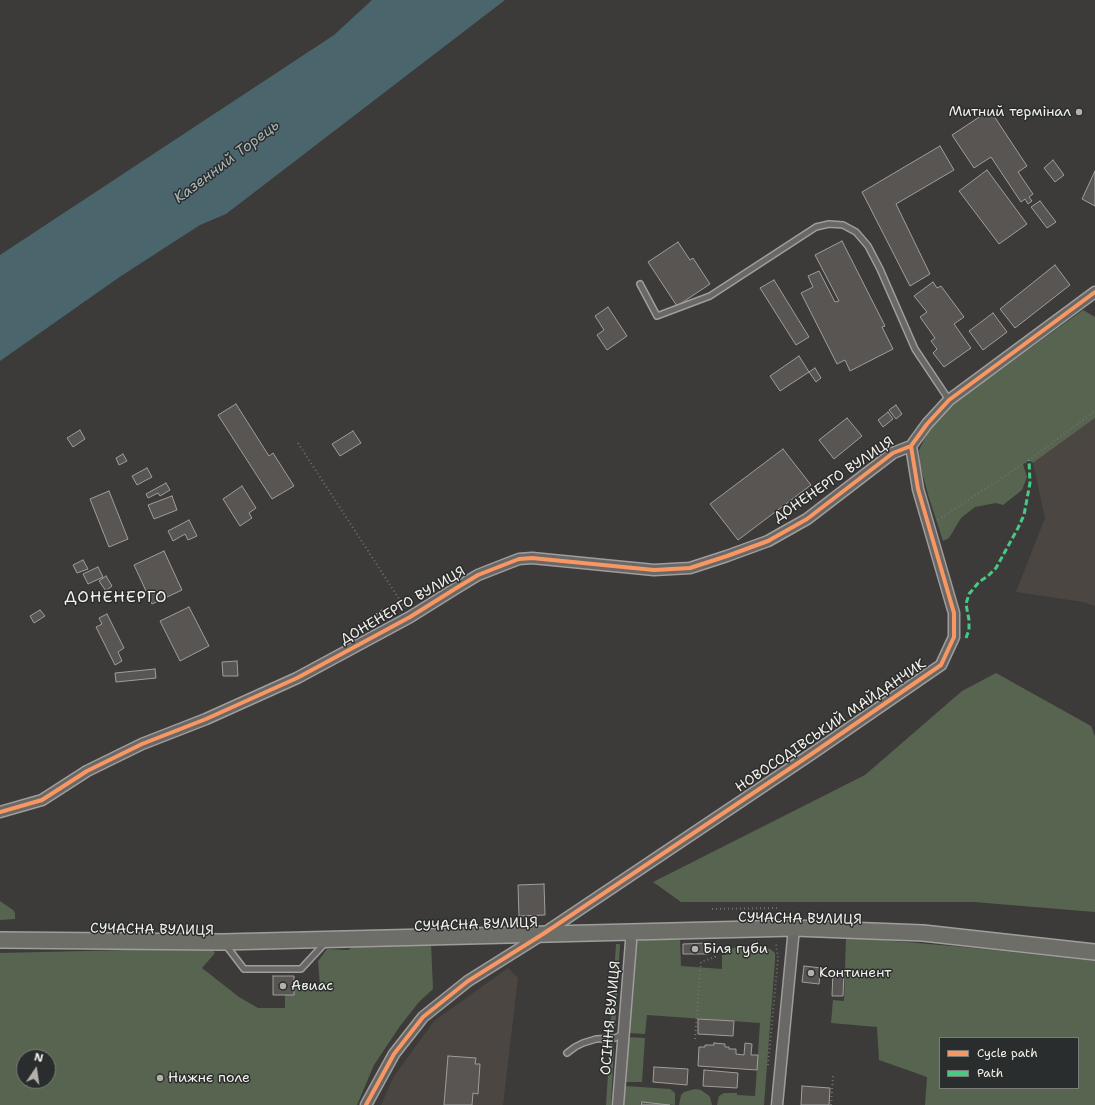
<!DOCTYPE html>
<meta charset="utf-8">
<style>
body{margin:0}
#map{position:relative;width:1095px;height:1105px;overflow:hidden;background:#3c3b3a;font-family:"Shantell Sans",sans-serif}
canvas{display:block}
.legend{position:absolute;left:939px;top:1037px;width:140px;height:52px;box-sizing:border-box;background:#2a2d2e;border:1px solid #7b7b78;margin:0;padding:5px 7px;list-style:none;font-size:12px;color:#f4f1e8}
.legend li{display:flex;align-items:center;gap:8px;height:20px}
.legend b{width:20px;border:1px solid #7b7b78}
.north{position:absolute;left:16px;top:1049px;width:40px;height:40px;box-sizing:border-box;background:#2a2d2e;border:1px solid #7b7b78;border-radius:50%;rotate:13deg;font-size:11px;font-weight:700;line-height:16px;text-align:center;color:#f4f1e8}
.north::after{content:'';display:block;margin:auto;width:14px;height:18px;background:#b4b1ab;clip-path:polygon(50% 0,100% 100%,50% 72%,0 100%)}
</style>
<div id="map">
<canvas width="1095" height="1105"></canvas>
<ul class="legend">
<li><b style="height:5px;background:#f99763"></b>Cycle path</li>
<li><b style="height:5px;background:#46c982"></b>Path</li>
</ul>
<div class="north">N</div>
</div>
<script>
const g = document.querySelector('canvas').getContext('2d');
g.lineJoin = 'round';
function fillPath(path, color) { g.fillStyle = color; g.fill(path, 'evenodd'); }
const shape = rows => new Path2D(rows.map(r => 'M' + r).join(''));
function trace(path, color, width, dash) { g.strokeStyle = color; g.lineWidth = width; g.lineCap = dash ? 'butt' : 'round'; g.setLineDash(dash || []); g.stroke(path); }
function write(font, color, halo, rows, align = 'center') {
  g.font = font + ' "Shantell Sans",sans-serif'; g.lineWidth = 3; g.setLineDash([]); g.textBaseline = 'middle'; g.strokeStyle = halo; g.fillStyle = color; for (const [text, x, y, turn = 0] of rows) {
    g.save(); g.translate(x, y); g.rotate((+turn || 0) * Math.PI / 180); g.textAlign = isNaN(turn) ? turn : align; if (halo) g.strokeText(text, 0, 0); g.fillText(text, 0, 0); g.restore();
  }
}
fillPath(shape([
 [1095,418,1095,606,1083,602,1016,592,1045,518,1033,463],
 [508,968,518,978,503,1105,381,1105,394,1076,434,1021]
]), '#4b4642');
fillPath(shape([
 [1083,310,1095,317,1095,418,1033,463,1029,460,1023,464,1027,477,1022,490,1003,505,996,503,975,507,961,518,949,538,943,541,929,498,920,465,919,450,931,426,952,405],
 [996,673,1091,726,1095,736,1095,912,974,902,681,902,653,882,865,775,962,691],
 [0,901,13,910,15,913,15,919,0,920],
 [846,937,964,947,1095,961,1095,1105,925,1105,927,1077,879,1060,877,1027,831,1023,833,1000,844,1001],
 [940,1038,1078,1038,1078,1088,940,1088],
 [642,940,680,940,681,966,722,969,722,955,731,954,732,948,757,946,770,949,775,953,775,961,764,1105,717,1105,719,1096,724,1093,737,1093,737,1095,755,1096,760,1023,647,1015,645,1034,628,1033,635,943,637,941],
 [360,942,431,942,433,989,419,1002,400,1026,374,1065,357,1105,0,1105,0,953,212,948,215,953,202,968,239,997,258,1008,285,1008,285,989,320,986,318,961,327,949,348,950],
 [24,1057,48,1057,48,1081,24,1081],
 [616,944,620,944,618,981,615,1030,610,1035],
 [627,1037,645,1038,642,1082,626,1082,623,1079],
 [610,1042,614,1046,611,1105,606,1105],
 [626,1086,670,1089,675,1093,675,1105,641,1102,640,1105,621,1105,624,1087],
 [695,1089,701,1090,708,1095,710,1097,712,1105,679,1105,681,1095,684,1092]
]), '#57644f');
fillPath(shape([
 [372,0,505,0,226,214,200,225,121,276,0,361,0,255,334,35]
]), '#4b656d');
const building = shape([
 [990,110,1027,166,1018,172,1033,194,1029,197,1032,201,1028,204,1025,199,1021,202,991,157,974,168,952,135,990,110],
 [940,146,954,170,896,204,930,274,910,286,862,192,940,146],
 [1053,160,1064,175,1055,182,1044,168,1053,160],
 [987,170,1027,224,999,244,959,191,987,170],
 [1095,171,1095,206,1082,199,1095,171],
 [1040,201,1056,222,1047,228,1031,207,1040,201],
 [842,241,885,326,882,327,893,349,850,371,845,360,837,364,801,293,813,287,808,276,819,271,835,302,839,301,815,255,842,241],
 [678,242,690,260,693,258,710,284,677,306,648,262,678,242],
 [1055,265,1070,285,1015,328,1000,309,1055,265],
 [774,280,809,337,796,345,760,288,774,280],
 [933,282,937,288,941,286,964,317,954,324,971,348,944,367,933,353,937,349,931,341,935,338,920,317,927,312,914,296,933,282],
 [608,307,627,336,607,350,597,335,604,330,595,316,608,307],
 [993,313,1007,332,983,350,969,331,993,313],
 [799,356,809,372,780,391,770,376,799,356],
 [815,368,821,378,816,382,809,372,815,368],
 [236,404,269,456,273,453,294,486,272,499,218,415,236,404],
 [896,405,902,414,896,419,889,410,896,405],
 [888,412,893,419,883,427,878,420,888,412],
 [847,418,862,436,834,459,819,440,847,418],
 [80,430,85,439,73,447,67,438,80,430],
 [353,431,361,443,340,456,332,444,353,431],
 [783,449,811,485,738,540,710,504,783,449],
 [123,454,127,461,119,465,116,458,123,454],
 [147,468,152,477,137,485,132,476,147,468],
 [166,483,170,490,160,496,158,493,148,498,146,494,166,483],
 [242,486,256,508,249,513,252,518,240,526,223,499,242,486],
 [109,491,128,539,109,547,90,499,109,491],
 [172,496,177,510,154,519,148,505,172,496],
 [189,520,197,536,188,540,185,534,173,541,168,531,189,520],
 [164,551,182,590,152,604,134,565,164,551],
 [83,560,88,569,77,573,73,565,83,560],
 [98,567,103,577,88,584,83,574,98,567],
 [106,576,112,586,106,591,99,581,106,576],
 [189,607,209,646,180,661,160,621,189,607],
 [40,610,45,616,34,623,30,616,40,610],
 [382,610,385,614,376,621,373,616,382,610],
 [107,614,124,648,118,652,122,661,115,665,96,627,102,624,99,618,107,614],
 [237,661,238,676,223,676,222,662,237,661],
 [155,669,156,678,116,682,115,673,155,669],
 [544,884,545,915,519,916,518,885,544,884],
 [708,943,708,954,683,954,683,944,708,943],
 [804,966,821,968,819,984,802,982,804,966],
 [833,971,844,972,843,996,832,996,833,971],
 [273,976,294,976,294,995,273,995,273,976],
 [698,1019,734,1021,733,1036,698,1034,698,1019],
 [714,1043,725,1044,725,1047,729,1047,729,1049,736,1049,736,1054,744,1055,745,1043,752,1044,751,1055,758,1055,757,1070,698,1066,699,1047,705,1047,705,1045,714,1045,714,1043],
 [448,1056,476,1058,475,1064,480,1064,478,1094,473,1093,472,1105,444,1105,448,1056],
 [654,1067,688,1069,687,1085,653,1082,654,1067],
 [704,1070,738,1073,737,1088,703,1086,704,1070],
 [802,1086,830,1088,829,1105,801,1105,802,1086],
 [642,1102,670,1105,641,1105,642,1102]
]);
fillPath(building, '#595553');
trace(building, '#9f9e9c', 1);
const service = shape([
 [640,284,657,316,710,296,816,227,829,224,843,225,856,232,868,246,880,269,915,349,949,400],
 [225,944,244,969,301,969,325,943],
 [567,1053,575,1047,583,1043,596,1039,615,1038,623,1034]
]);
const minor = shape([
 [0,812,42,800,87,771,142,744,206,719,297,678,410,617,458,587,478,575,506,564,519,559,532,558,654,570,690,568,727,556,768,541,807,519,893,453,911,446],
 [366,1105,394,1054,423,1017,468,981,543,934,810,755,941,665,954,637,954,613,918,489,911,446,927,424,949,400,1095,292],
 [618,1105,631,942,630,933],
 [777,1105,794,928]
]);
const primary = shape([
 [0,940,223,942,794,928,923,933,1095,952]
]);
trace(service, '#9f9e9c', 8);
trace(minor, '#9f9e9c', 13);
trace(primary, '#9f9e9c', 18);
trace(shape([
 [298,443,405,608],
 [938,520,1029,460,1095,411],
 [712,909,778,908],
 [695,1039,701,962,715,957,715,943],
 [768,1065,778,959,776,943],
 [831,1105,833,1076]
]), '#717170', 2, [1, 3]);
trace(service, '#696866', 5);
trace(minor, '#696866', 10);
trace(primary, '#6e6e68', 15);
trace(shape([
 [966,638,969,630,969,620,966,604,969,594,979,582,988,576,996,568,1018,528,1024,515,1030,483,1029,460]
]), '#46c982', 3, [6, 3]);
trace(shape([
 [0,812,42,800,87,771,142,744,206,719,297,678,410,617,458,587,478,575,506,564,519,559,532,558,654,570,690,568,727,556,768,541,807,519,893,453,911,446],
 [366,1105,394,1054,423,1017,468,981,543,934,810,755,941,665,954,637,954,613,918,489,911,446,927,424,949,400,1095,292]
]), '#f99763', 4);
for (const [x, y, r, color] of [
 [1079,112,4,"#b4b1ab"],
 [695,949,4,"#b4b1ab"],
 [811,973,4,"#b4b1ab"],
 [283,986,4,"#b4b1ab"],
 [160,1078,4,"#b4b1ab"]
]) { const dot = new Path2D(); dot.arc(x, y, r, 0, 2 * Math.PI); g.fillStyle = color; g.fill(dot); trace(dot, '#2a2d2e', 1.5); }
write('14px', '#f4f1e8', '#2a2d2e', [
 ["Митний термінал",1071,112,"right"],
 ["Біля губи",703,949],
 ["Континент",819,973],
 ["Авиас",291,986],
 ["Нижнє поле",168,1078]
], 'left');
write('14px', '#f4f1e8', '#2a2d2e', [
 ["ДОНЕНЕРГО ВУЛИЦЯ",834,480,-34],
 ["ДОНЕНЕРГО ВУЛИЦЯ",403,606,-30],
 ["НОВОСОДІВСЬКИЙ МАЙДАНЧИК",831,726,-34],
 ["СУЧАСНА ВУЛИЦЯ",800,919,1],
 ["СУЧАСНА ВУЛИЦЯ",476,925,-2],
 ["СУЧАСНА ВУЛИЦЯ",152,930,1],
 ["ОСІННЯ ВУЛИЦЯ",611,1018,-85]
]);
write('italic 15px', '#a9b4b3', '#2a2d2e', [
 ["Казенний Торець",227,162,-37]
]);
g.letterSpacing = '1px';
write('16px', '#f4f1e8', '#2a2d2e', [
 ["ДОНЕНЕРГО",116,598]
]);
g.letterSpacing = '0px';
</script>
